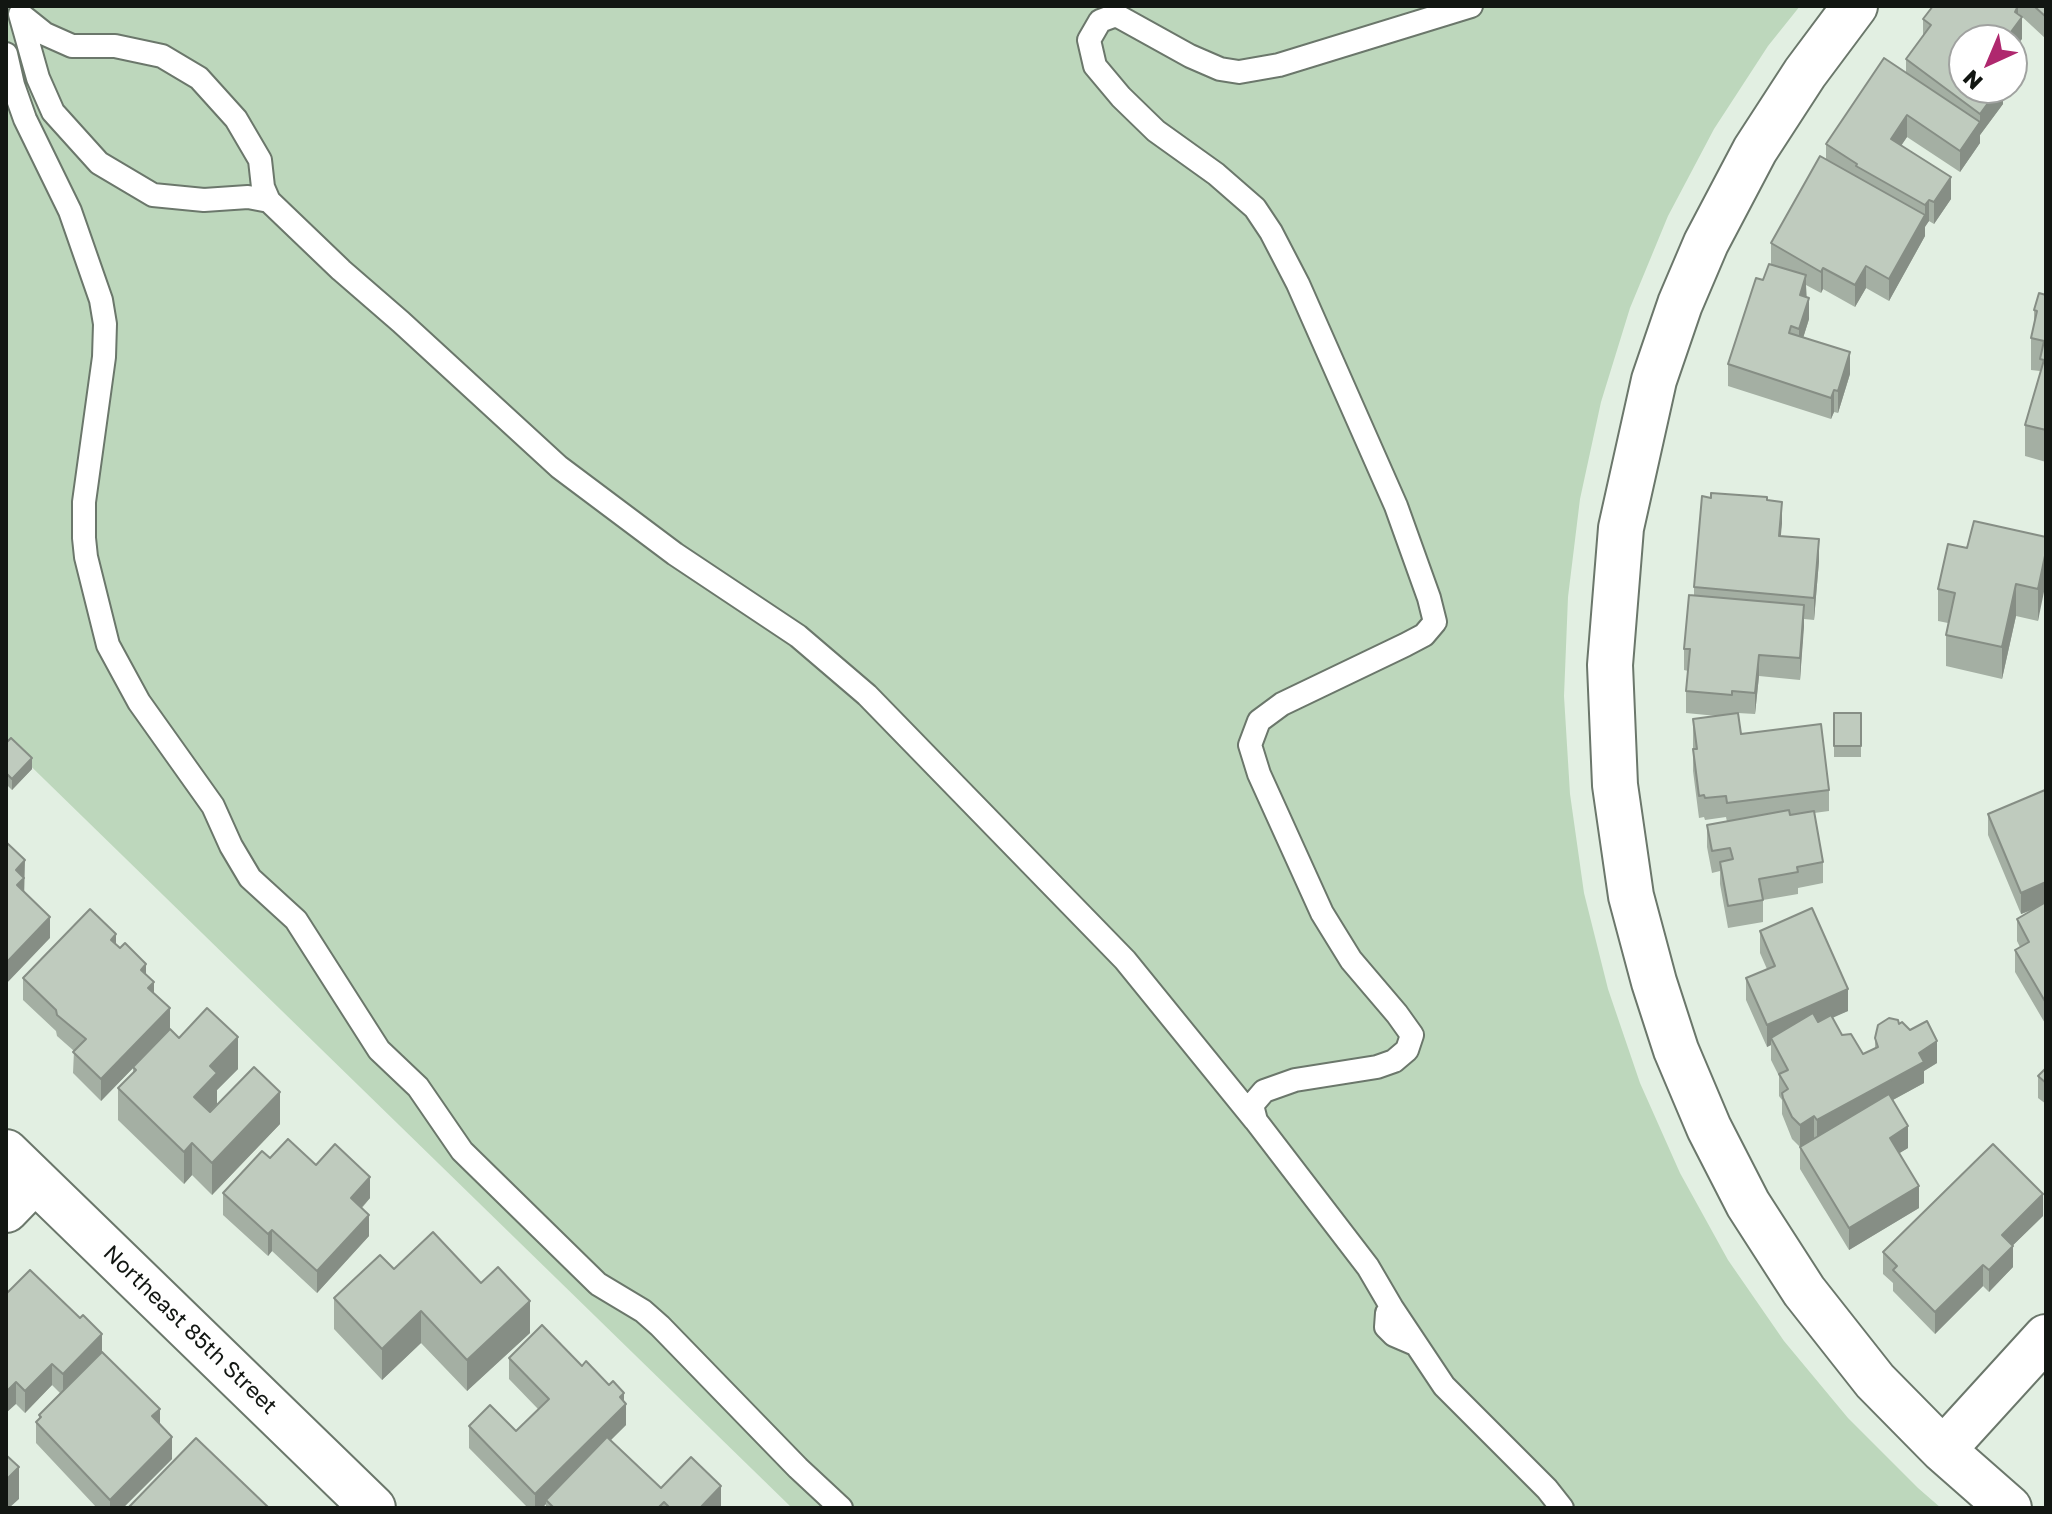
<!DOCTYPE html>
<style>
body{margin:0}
#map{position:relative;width:2052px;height:1514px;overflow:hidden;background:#e2efe2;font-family:"Golos Text",sans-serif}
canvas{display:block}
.frame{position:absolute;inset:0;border:8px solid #121612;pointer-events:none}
.north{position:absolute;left:1948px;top:24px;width:80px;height:80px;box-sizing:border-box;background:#fff;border:2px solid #a0a2a0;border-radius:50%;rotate:224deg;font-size:22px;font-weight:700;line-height:32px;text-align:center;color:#121612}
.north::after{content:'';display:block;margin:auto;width:28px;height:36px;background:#af286e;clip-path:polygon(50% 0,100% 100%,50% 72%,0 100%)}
</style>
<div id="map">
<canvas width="2052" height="1514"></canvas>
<div class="frame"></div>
<div class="north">N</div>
</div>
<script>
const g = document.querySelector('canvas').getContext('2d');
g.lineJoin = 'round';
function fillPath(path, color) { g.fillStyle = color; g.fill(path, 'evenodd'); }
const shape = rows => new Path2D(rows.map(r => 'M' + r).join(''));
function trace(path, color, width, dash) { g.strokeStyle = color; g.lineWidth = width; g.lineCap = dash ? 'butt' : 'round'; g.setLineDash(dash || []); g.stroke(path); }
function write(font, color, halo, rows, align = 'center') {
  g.font = font + ' "Golos Text",sans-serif'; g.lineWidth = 8; g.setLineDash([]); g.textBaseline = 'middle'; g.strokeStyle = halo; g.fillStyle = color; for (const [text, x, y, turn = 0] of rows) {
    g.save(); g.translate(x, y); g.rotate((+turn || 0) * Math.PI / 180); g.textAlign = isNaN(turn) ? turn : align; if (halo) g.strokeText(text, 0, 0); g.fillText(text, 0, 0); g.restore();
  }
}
fillPath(shape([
 [6,6,1800,6,1768,46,1714,129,1668,216,1630,308,1601,402,1580,499,1568,597,1564,696,1570,794,1584,893,1608,989,1640,1083,1680,1173,1728,1260,1784,1341,1848,1418,1918,1488,1941,1508,792,1508,6,742]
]), '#bdd7bc');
const lane = shape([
 [6,54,13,85,25,119,70,211,101,300,105,324,104,357,84,502,84,538,86,557,108,645,139,702,213,806,231,846,250,878,296,920,379,1050,418,1087,462,1151,598,1284,643,1311,660,1326,798,1468,841,1508],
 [269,201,263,187,260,160,236,119,199,78,162,56,115,46,72,46,45,34,20,14,38,78,53,112,99,163,153,195,204,200,248,197,269,201,341,270,401,322,559,467,675,554,798,636,867,695,1125,960,1255,1120],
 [1392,1308,1368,1267,1256,1121,1252,1105,1264,1091,1295,1080,1377,1067,1394,1061,1407,1050,1412,1035,1397,1014,1351,960,1322,913,1259,774,1250,745,1259,721,1282,704,1405,645,1424,635,1435,622,1429,598,1396,506,1298,284,1271,232,1255,208,1216,174,1156,131,1121,97,1095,66,1089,40,1100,21,1116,15,1190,56,1220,69,1239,72,1279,65,1471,6],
 [1415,1344,1394,1335,1386,1327,1387,1313,1392,1308,1444,1386,1547,1489,1562,1508]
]);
const street = shape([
 [1855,6,1805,73,1755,150,1706,243,1680,304,1654,380,1621,528,1610,665,1615,785,1631,896,1654,982,1676,1050,1709,1128,1748,1204,1804,1291,1875,1381,1943,1450,2009,1508],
 [6,1152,373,1508],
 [6,1210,35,1180],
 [1943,1450,2046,1337]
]);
trace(lane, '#6b776b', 26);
trace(street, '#6b776b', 48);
trace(lane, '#fff', 22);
trace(street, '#fff', 44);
fillPath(shape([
 [1933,6,2046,6,2046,39,2018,13,2022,39,2012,40,1964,40,1964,88,2003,88,2003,104,1980,135,1980,143,1960,172,1907,137,1901,145,1951,199,1934,224,1929,221,1925,226,1925,236,1889,301,1866,288,1855,307,1823,289,1821,293,1806,285,1809,319,1803,338,1850,374,1838,413,1834,412,1831,419,1728,386,1728,364,1771,265,1771,243,1826,159,1826,144,1906,73,1906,59,1923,36,1923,19],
 [2046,295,2046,462,2025,456,2025,425,2040,374,2040,371,2031,370,2031,338,2034,324,2034,310],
 [1767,500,1782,523,1780,536,1819,561,1814,620,1804,619,1800,680,1759,676,1755,714,1738,713,1741,734,1829,790,1829,811,1814,813,1823,862,1823,883,1798,888,1798,894,1763,900,1763,922,1728,928,1720,884,1720,871,1712,873,1707,847,1707,825,1727,822,1726,817,1705,820,1704,817,1699,818,1693,771,1693,719,1717,716,1686,713,1686,691,1688,671,1684,670,1684,649,1694,595,1694,587],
 [2046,537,2038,621,2016,616,2002,679,1946,666,1946,635,1948,623,1938,621,1938,589,1967,548],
 [1834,713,1861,713,1861,757,1834,757],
 [6,743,32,769,12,790,6,784],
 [2046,791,2046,1025,2015,972,2015,950,2020,947,2017,941,2017,919,2037,908,2021,914,1988,835,1988,814],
 [1760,931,1848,1011,1832,1017,1842,1035,1863,1054,1875,1048,1875,1038,1899,1024,1937,1063,1924,1071,1924,1083,1893,1100,1908,1148,1899,1153,1919,1208,1849,1250,1800,1169,1800,1147,1815,1139,1814,1138,1800,1147,1792,1139,1782,1114,1782,1100,1779,1096,1779,1076,1771,1060,1771,1045,1767,1047,1746,1000,1746,978,1767,969,1760,953],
 [116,945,146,975,170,1029,179,1038,238,1069,217,1090,210,1112,280,1124,212,1195,192,1175,184,1184,118,1120,118,1088,133,1073,133,1068,101,1101,73,1073,74,1051,57,1036,56,1031,23,1000,23,978],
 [2046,1068,2046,1104,2038,1098,2038,1076],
 [270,1158,316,1165,370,1198,362,1208,369,1236,317,1293,272,1251,268,1256,223,1215,223,1193],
 [2043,1216,2013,1245,2013,1267,1989,1292,1983,1286,1935,1334,1893,1291,1893,1283,1883,1274,1883,1252],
 [394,1269,481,1283,530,1333,467,1391,421,1343,382,1380,334,1329,334,1298],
 [6,1294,102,1352,160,1424,172,1459,123,1508,97,1508,36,1443,36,1422,39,1419,39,1415,60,1393,52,1385,25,1413,16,1404],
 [509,1358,582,1366,624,1402,626,1425,611,1440,661,1488,721,1508,546,1508,546,1504,542,1508,528,1508,469,1448,469,1426,516,1431,538,1409,509,1379]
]), '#a4afa3');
fillPath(shape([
 [2018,6,2018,22,2022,17,2022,39,2012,52,2012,40,2005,40,2015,12],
 [1999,88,2003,88,2003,104,1980,135,1980,114],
 [1907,115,1907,137,1891,161,1891,139],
 [1980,122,1980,143,1960,172,1960,151],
 [1951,177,1951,199,1934,224,1934,202],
 [1929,200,1929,221,1925,227,1925,205],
 [1925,215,1925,236,1889,301,1889,279],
 [1866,266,1866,288,1855,307,1855,285],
 [1823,268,1823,289,1821,293,1821,272],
 [1806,275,1806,297,1800,295],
 [1809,298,1809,319,1799,351,1799,329],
 [1850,352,1850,374,1838,413,1838,391],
 [1834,390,1834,412,1831,419,1831,398],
 [1782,502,1782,523,1779,557,1779,536],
 [1819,539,1819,561,1814,620,1814,598],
 [2046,551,2046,582,2038,621,2038,589],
 [2016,584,2016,616,2002,679,2002,647],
 [1804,605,1804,627,1800,680,1800,658],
 [1759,655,1759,676,1755,714,1755,693],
 [32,758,32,769,12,790,12,779],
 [25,860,24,900,17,907,16,870],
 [2046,882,2046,904,2021,914,2021,893],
 [50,917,50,938,6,984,6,963],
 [116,934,116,956,111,940],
 [146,964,146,986,141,970],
 [154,982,154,1004,148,988],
 [1848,989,1848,1011,1774,1044,1771,1038,1771,1045,1767,1047,1767,1025],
 [170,1008,170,1030,101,1101,101,1079],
 [238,1037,238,1069,217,1090,217,1104,194,1128,194,1097,210,1066],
 [1937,1041,1937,1063,1924,1071,1924,1083,1817,1141,1817,1120],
 [280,1092,280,1124,212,1195,212,1163],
 [1814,1116,1814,1138,1800,1147,1800,1125],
 [1908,1126,1908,1148,1890,1159,1890,1138],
 [192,1143,192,1175,184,1184,184,1152],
 [370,1177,370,1198,351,1219,351,1198],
 [1919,1186,1919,1208,1849,1250,1849,1228],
 [2043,1194,2043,1216,2002,1256,2002,1235],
 [369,1215,369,1236,317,1293,317,1271],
 [272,1230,272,1251,268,1256,268,1234],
 [2013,1246,2013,1267,1989,1292,1989,1270],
 [1983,1265,1983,1286,1935,1334,1935,1312],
 [530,1301,530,1333,467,1391,467,1360],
 [421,1311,421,1343,382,1380,382,1349],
 [102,1334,102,1356,63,1396,63,1374],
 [52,1364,52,1385,25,1413,25,1391],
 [16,1382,16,1404,6,1413,6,1392],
 [624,1393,624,1406,626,1404,626,1425,548,1502,546,1500,546,1504,542,1508,535,1508,535,1494],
 [160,1409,160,1431,152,1416],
 [172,1437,172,1459,123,1508,110,1508,110,1500],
 [19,1467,19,1499,9,1508,6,1508,6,1480],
 [721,1486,721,1508,700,1508]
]), '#868e85');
const building = shape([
 [1933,6,2018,6,2015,12,2022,17,2005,40,1964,40,1964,88,1999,88,1980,114,1906,59,1931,25,1923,19,1933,6],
 [2034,6,2046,6,2046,17,2034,6],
 [1884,58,1980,122,1960,151,1907,115,1891,139,1951,177,1934,202,1929,200,1925,205,1856,166,1857,164,1826,144,1884,58],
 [1820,156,1925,215,1889,279,1866,266,1855,285,1823,268,1821,272,1771,243,1820,156],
 [1769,264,1806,275,1800,295,1809,298,1799,329,1791,326,1789,333,1850,352,1838,391,1834,390,1831,398,1728,364,1756,278,1763,280,1769,264],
 [2039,293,2046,295,2046,430,2025,425,2044,360,2040,359,2044,341,2031,338,2037,311,2034,310,2039,293],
 [1711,493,1767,497,1767,500,1782,502,1779,536,1819,539,1814,598,1694,587,1702,496,1711,498,1711,493],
 [1974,521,2046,537,2046,551,2038,589,2016,584,2002,647,1946,635,1955,593,1938,589,1948,544,1967,548,1974,521],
 [1689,595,1804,605,1800,658,1759,655,1755,693,1732,691,1732,695,1686,691,1690,649,1684,649,1689,595],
 [1738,713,1741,734,1821,724,1829,790,1727,803,1726,796,1705,798,1704,795,1699,796,1693,749,1697,749,1693,719,1738,713],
 [1834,713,1861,713,1861,746,1834,746,1834,713],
 [11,738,32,758,12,779,6,773,6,743,11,738],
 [2045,790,2046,882,2021,893,1988,814,2045,790],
 [1789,810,1790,815,1814,811,1823,862,1797,867,1798,872,1759,879,1763,900,1728,906,1720,862,1733,859,1730,848,1712,851,1707,825,1789,810],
 [6,842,25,860,16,870,24,878,17,885,50,917,6,963,6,842],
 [2046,902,2046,1003,2015,950,2029,942,2017,919,2046,902],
 [1812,908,1848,989,1767,1025,1746,978,1775,966,1760,931,1812,908],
 [90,909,116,934,111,940,120,948,125,943,146,964,141,970,154,982,148,988,170,1008,101,1079,73,1052,86,1039,57,1015,56,1010,23,978,90,909],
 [207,1008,238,1037,210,1066,217,1073,194,1097,210,1112,254,1067,280,1092,212,1163,192,1143,184,1152,118,1088,136,1070,133,1067,170,1029,179,1038,207,1008],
 [1813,1013,1818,1022,1831,1015,1842,1035,1851,1034,1863,1054,1878,1047,1875,1038,1878,1025,1889,1018,1898,1020,1899,1024,1902,1022,1910,1030,1927,1021,1937,1041,1919,1053,1924,1062,1817,1120,1814,1116,1800,1125,1792,1117,1783,1098,1782,1093,1788,1089,1779,1074,1788,1070,1771,1038,1813,1013],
 [2046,1068,2046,1083,2038,1076,2046,1068],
 [1889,1094,1908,1126,1890,1138,1919,1186,1849,1228,1800,1147,1889,1094],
 [288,1139,316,1165,335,1144,370,1177,351,1198,369,1215,317,1271,272,1230,268,1234,223,1193,262,1151,270,1158,288,1139],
 [1993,1144,2043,1194,2002,1235,2013,1246,1989,1270,1983,1265,1935,1312,1893,1270,1897,1266,1883,1252,1993,1144],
 [433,1232,481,1283,498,1267,530,1301,467,1360,421,1311,382,1349,334,1298,380,1255,394,1269,433,1232],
 [30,1270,80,1318,83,1315,102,1334,63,1374,52,1364,25,1391,16,1382,6,1392,6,1294,30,1270],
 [542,1325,582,1366,586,1361,609,1385,613,1381,624,1393,620,1397,626,1404,535,1494,469,1426,490,1405,516,1431,549,1399,509,1358,542,1325],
 [102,1352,160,1409,152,1416,172,1437,110,1500,36,1422,41,1417,39,1415,102,1352],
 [607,1437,661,1488,691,1457,721,1486,700,1508,670,1508,664,1502,658,1508,554,1508,546,1500,607,1437],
 [196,1438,269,1508,128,1508,196,1438],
 [6,1455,19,1467,6,1480,6,1455]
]);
fillPath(building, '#bfcbbe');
trace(building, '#868e85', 2);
write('22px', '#121612', '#fff', [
 ["Northeast 85th Street",190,1330,44]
]);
</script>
